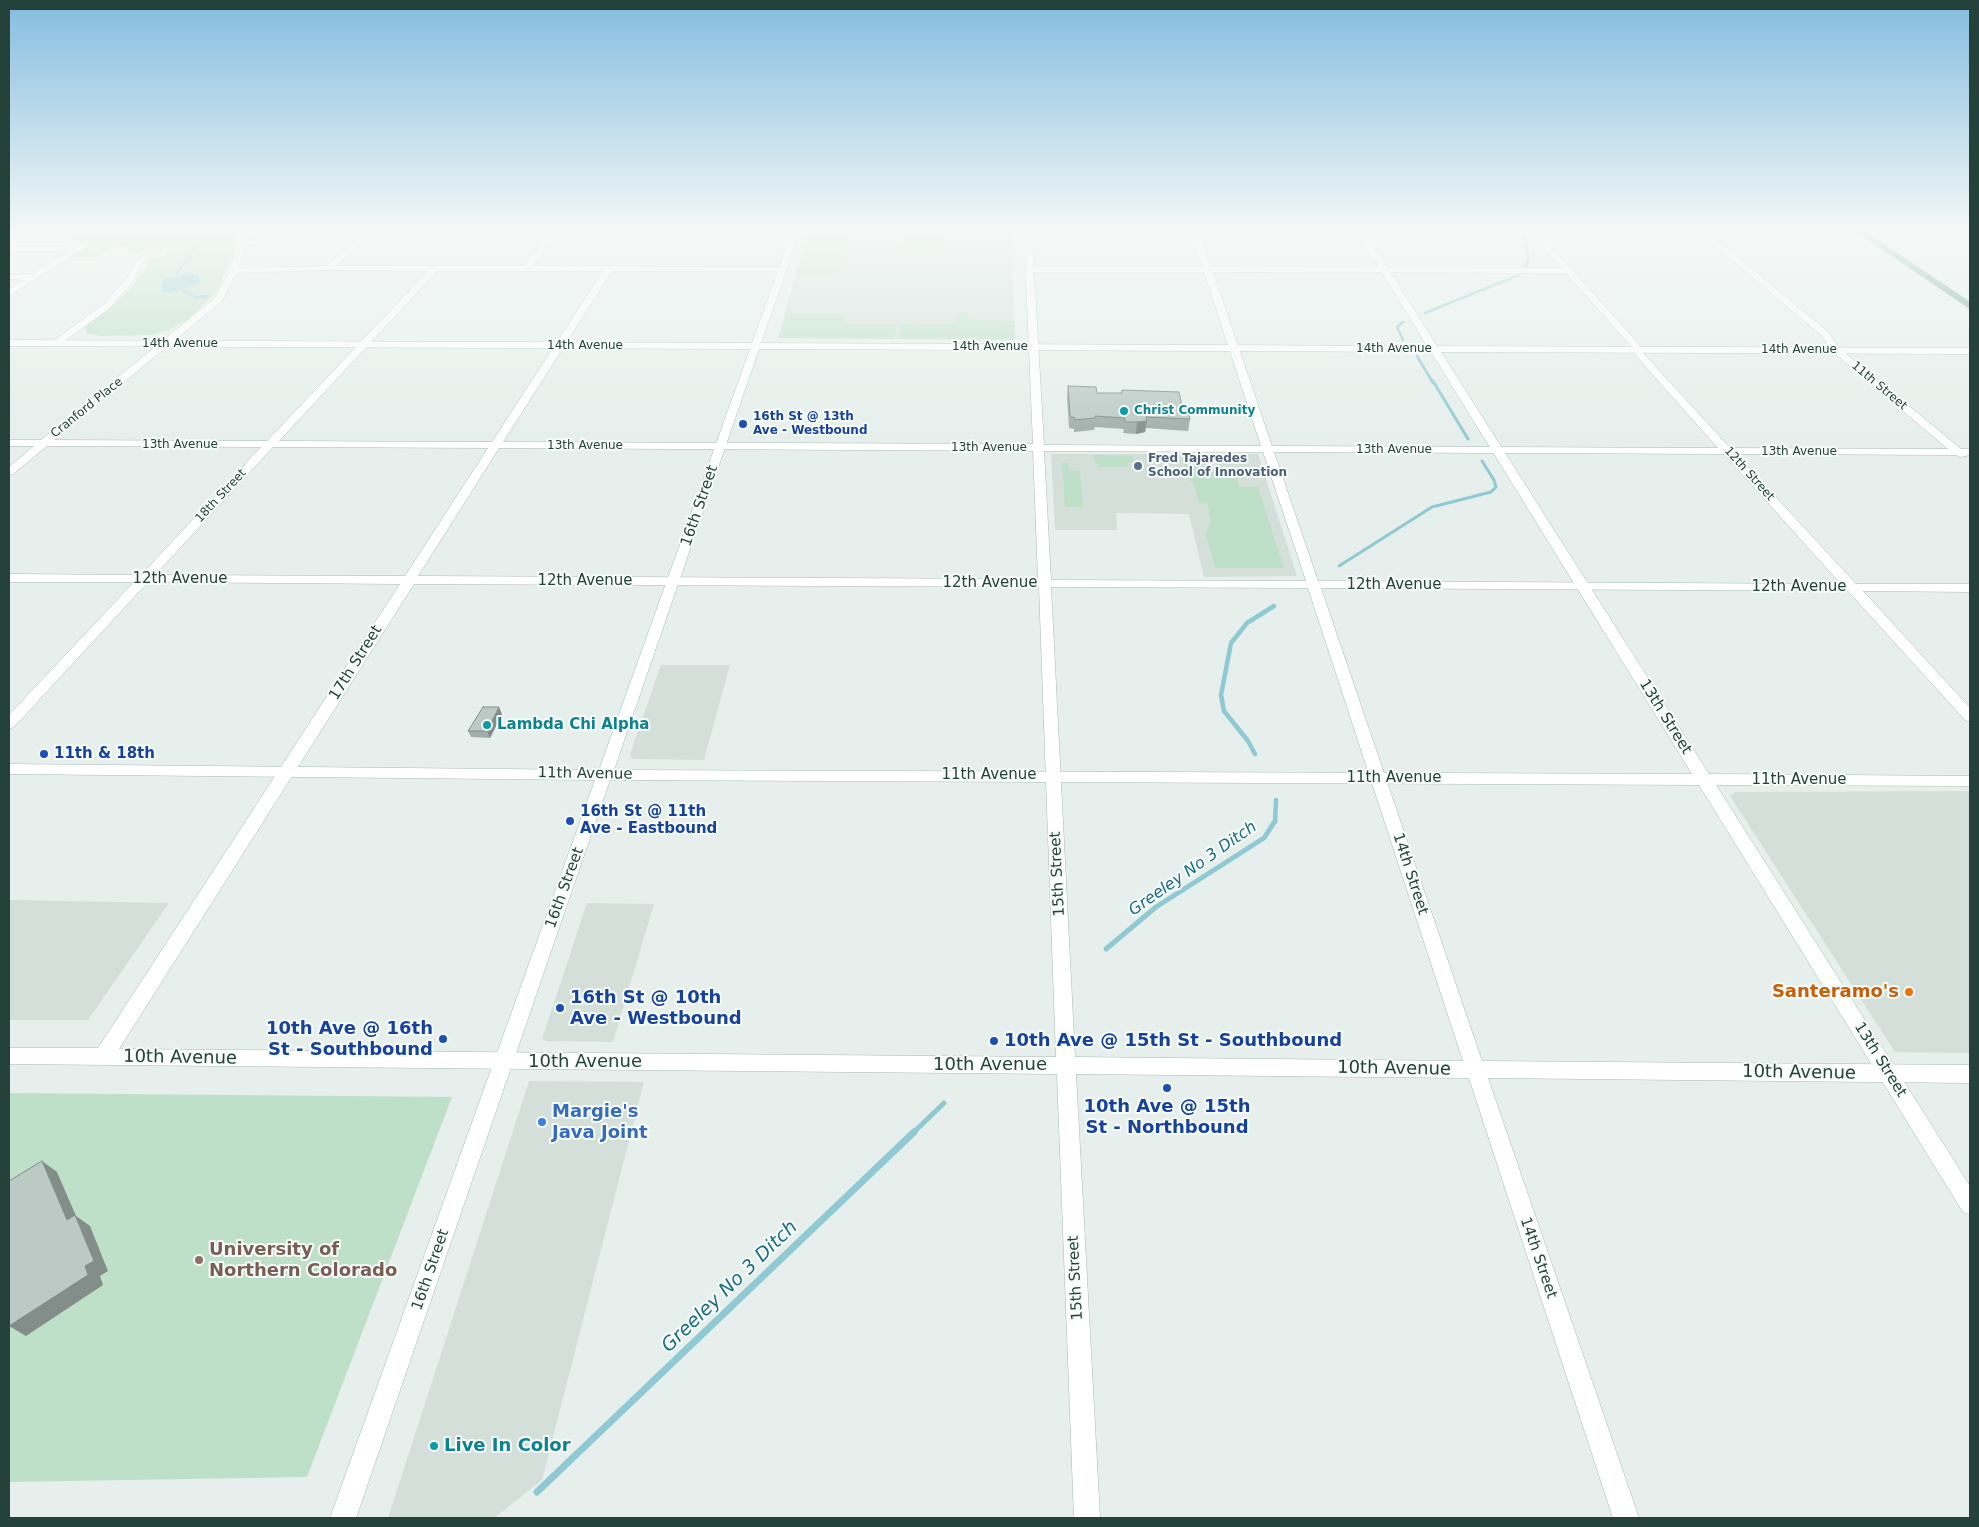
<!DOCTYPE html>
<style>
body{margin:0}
#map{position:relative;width:1979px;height:1527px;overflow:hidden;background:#e6efeb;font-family:"DejaVu Sans",sans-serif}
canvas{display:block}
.frame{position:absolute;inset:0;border:10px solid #24423a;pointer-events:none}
</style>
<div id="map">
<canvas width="1979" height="1527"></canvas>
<div class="frame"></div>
</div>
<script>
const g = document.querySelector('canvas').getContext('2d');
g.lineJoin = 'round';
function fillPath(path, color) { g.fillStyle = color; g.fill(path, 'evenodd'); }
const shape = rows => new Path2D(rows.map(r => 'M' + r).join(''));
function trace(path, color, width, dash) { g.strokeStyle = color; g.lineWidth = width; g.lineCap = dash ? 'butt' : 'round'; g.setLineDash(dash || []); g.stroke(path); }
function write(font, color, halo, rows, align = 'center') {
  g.font = font + ' "DejaVu Sans",sans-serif'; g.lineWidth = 4; g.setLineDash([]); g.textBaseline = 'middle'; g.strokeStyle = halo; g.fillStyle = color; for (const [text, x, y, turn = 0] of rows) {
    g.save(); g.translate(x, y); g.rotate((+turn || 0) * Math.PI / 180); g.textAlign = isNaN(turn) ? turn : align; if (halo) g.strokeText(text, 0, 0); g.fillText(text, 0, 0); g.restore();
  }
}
fillPath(shape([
 [812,229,1012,229,1014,340,778,338,796,274],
 [1051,454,1258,454,1297,576,1204,577,1189,514,1116,513,1117,530,1055,530],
 [661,665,730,665,704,760,632,759,630,754],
 [1970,791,1970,1053,1895,1052,1730,796,1735,792],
 [9,900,169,903,88,1020,9,1020],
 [587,903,654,904,613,1042,546,1041,542,1039],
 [529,1081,644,1082,542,1480,494,1518,388,1518]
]), '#d4dfda');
fillPath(shape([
 [32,229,236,229,232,261,229,263,216,293,186,321,166,331,150,335,100,336,86,333,85,326,113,305,132,287,140,274,143,274,149,260,165,255,168,250,153,248,134,255,134,252,127,247,114,246,98,257,71,257,91,243,79,243],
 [810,229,850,229,838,275,795,275],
 [906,229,952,229,930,253,902,253],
 [958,313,967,313,969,320,1015,321,1015,339,899,339,901,324,913,324,914,327,915,324,957,324],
 [787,314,844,314,843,324,896,324,894,339,778,338],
 [1094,455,1133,456,1134,462,1127,462,1128,467,1098,467,1098,464,1095,463],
 [1182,457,1198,457,1202,471,1234,471,1239,487,1258,487,1284,568,1215,568,1206,533,1211,521,1207,503,1199,503,1193,482,1177,473,1186,471],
 [1062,463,1068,463,1069,470,1080,471,1083,507,1065,507],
 [9,1093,452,1097,307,1477,9,1482]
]), '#bfe0c8');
fillPath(shape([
 [190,273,198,276,200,282,196,285,170,292,163,291,162,280]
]), '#8ec9d4');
trace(shape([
 [1525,232,1528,259,1526,267],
 [178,277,177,274,195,247,180,229],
 [182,290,196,297,208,296],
 [1425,313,1519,275],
 [1403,322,1397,327,1403,340],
 [1417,356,1433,383]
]), '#8ec9d4', 2.5);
trace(shape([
 [1433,381,1468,439],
 [1339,566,1432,507,1491,492,1496,487,1494,480,1482,461]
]), '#8ec9d4', 3);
trace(shape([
 [1255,754,1248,741,1224,711,1221,695,1231,643,1247,623,1274,606],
 [1275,822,1276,800]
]), '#8ec9d4', 4.5);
trace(shape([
 [1106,949,1156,907,1264,838,1275,821],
 [913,1133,944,1103]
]), '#8ec9d4', 5);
trace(shape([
 [537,1492,914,1132]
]), '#8ec9d4', 7);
const street = shape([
 [237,229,245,229,244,241,313,232,370,232,370,236,336,266,524,266,553,229,561,229,533,266,783,267,787,269,783,271,612,271,503,442,1033,444,1024,229,1032,229,1034,267,1203,267,1190,229,1198,229,1211,267,1562,268,1527,229,1535,229,1638,343,1644,354,1730,448,1948,449,1833,352,1822,336,1695,229,1704,229,1828,332,1839,348,1961,449,1970,449,1970,455,1961,457,1956,455,1736,454,1856,584,1970,584,1970,592,1863,591,1970,708,1970,722,1965,720,1848,591,1321,588,1482,1061,1970,1065,1970,1083,1488,1078,1639,1518,1613,1518,1469,1078,1076,1074,1100,1518,1074,1518,1057,1074,9,1064,9,1048,98,1048,400,584,148,582,14,727,9,729,9,715,134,582,9,582,9,574,141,575,261,447,47,446,13,474,9,475,9,467,34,446,9,446,9,440,41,440,215,298,230,271,236,248,237,229],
 [313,236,360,236,326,266,239,268,244,246,313,236],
 [328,270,428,271,267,441,54,440,222,301,237,273,328,270],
 [437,271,603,271,492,442,279,441,437,271],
 [1034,272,1204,272,1261,446,1044,445,1034,272],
 [1213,272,1566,273,1631,346,1637,357,1718,448,1272,446,1213,272],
 [273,447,488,448,405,576,155,575,273,447],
 [499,448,1033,451,1038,579,418,576,499,448],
 [1044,451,1263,452,1306,581,1051,580,1044,451],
 [1274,452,1724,454,1841,584,1318,581,1274,452],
 [414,584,1039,587,1056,1057,119,1049,414,584],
 [1051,587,1308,588,1463,1061,1075,1057,1051,587],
 [86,241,89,241,89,245,9,296,9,289,24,280,9,279,9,275,32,274,68,251,9,251,9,247,75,247,86,241],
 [147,253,154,255,142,263,134,280,110,308,59,345,53,345,53,341,104,304,127,277,136,260,147,253]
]);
const secondary = shape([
 [793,229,801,229,761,343,1427,346,1355,229,1363,229,1437,346,1970,348,1970,354,1441,352,1709,774,1970,776,1970,786,1716,785,1970,1186,1970,1215,1963,1212,1699,785,610,780,356,1518,330,1518,595,780,9,774,9,764,599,770,750,349,9,346,9,340,752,343,793,229],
 [759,349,1431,352,1692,774,614,770,759,349]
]);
const primary = shape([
 [1852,229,1861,229,1970,302,1970,309,1852,229]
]);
trace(street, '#a8b8b2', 1);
trace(secondary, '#a4bbb3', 1);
trace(primary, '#c2cac8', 1);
fillPath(street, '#fff');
fillPath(secondary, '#fff');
fillPath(primary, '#6aa596');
fillPath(shape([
 [1068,386,1097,393,1121,393,1122,390,1182,406,1190,419,1188,431,1146,428,1145,432,1136,434,1123,433,1124,429,1095,427,1094,430,1074,432,1074,429,1069,428,1067,398],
 [502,714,490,738,471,737,468,731]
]), '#a1aea9');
fillPath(shape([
 [1147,421,1145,432,1136,434,1137,422],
 [499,707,502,714,490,738,487,731],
 [42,1161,57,1172,76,1216,90,1226,108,1271,100,1276,103,1285,26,1336,9,1326,67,1220]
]), '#838d89');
const building = shape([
 [1068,386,1096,387,1097,393,1122,393,1122,390,1179,392,1182,406,1187,406,1190,419,1146,417,1147,421,1137,422,1125,422,1125,418,1095,416,1095,418,1075,420,1075,418,1070,416,1068,386],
 [483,707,499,707,487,731,468,731,483,707],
 [42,1161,67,1220,75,1215,94,1261,85,1266,88,1275,9,1326,9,1181,42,1161]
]);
fillPath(building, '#bbcac4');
trace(building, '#838d89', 1);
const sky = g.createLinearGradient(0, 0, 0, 443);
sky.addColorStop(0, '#84bce0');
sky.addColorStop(0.52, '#f4f8f6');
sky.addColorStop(1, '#f4f8f600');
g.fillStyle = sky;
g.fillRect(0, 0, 1979, 443);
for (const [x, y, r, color] of [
 [1124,411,5,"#0f9aa8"],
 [743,424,5,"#1a4fb4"],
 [1138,466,5,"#5c6f8a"],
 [487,725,5,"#0f9aa8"],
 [44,754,5,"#1a4fb4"],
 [570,821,5,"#1a4fb4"],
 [1909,992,5,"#e8710a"],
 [560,1008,5,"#1a4fb4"],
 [443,1039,5,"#1a4fb4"],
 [994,1041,5,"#1a4fb4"],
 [1167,1088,5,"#1a4fb4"],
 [542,1122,5,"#3f7fe0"],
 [199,1260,5,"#8d6e63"],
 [434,1446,5,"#0f9aa8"]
]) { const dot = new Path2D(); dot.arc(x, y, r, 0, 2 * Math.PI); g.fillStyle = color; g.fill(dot); trace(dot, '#f7fbf9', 2); }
write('12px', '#24423a', '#f7fbf9', [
 ["14th Avenue",180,344],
 ["14th Avenue",585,346],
 ["14th Avenue",990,347],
 ["14th Avenue",1394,349],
 ["14th Avenue",1799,350],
 ["11th Street",1879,386,40],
 ["Cranford Place",87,408,-39],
 ["13th Avenue",180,445],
 ["13th Avenue",585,446],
 ["13th Avenue",989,448],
 ["13th Avenue",1394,450],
 ["13th Avenue",1799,452],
 ["12th Street",1749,474,48],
 ["18th Street",221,496,-47]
]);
write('bold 12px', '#0d838f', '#f7fbf9', [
 ["Christ Community",1134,411]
], 'left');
write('bold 12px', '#164399', '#f7fbf9', [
 ["16th St @ 13th",753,417],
 ["Ave - Westbound",753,431]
], 'left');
write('bold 12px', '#4e5e75', '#f7fbf9', [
 ["Fred Tajaredes",1148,459],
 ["School of Innovation",1148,473]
], 'left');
write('15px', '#24423a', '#f7fbf9', [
 ["16th Street",700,506,-71],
 ["12th Avenue",180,579],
 ["12th Avenue",585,581],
 ["12th Avenue",990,583],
 ["12th Avenue",1394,585],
 ["12th Avenue",1799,587],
 ["17th Street",356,663,-58],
 ["13th Street",1665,717,58],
 ["11th Avenue",585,774,1],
 ["11th Avenue",989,775],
 ["11th Avenue",1394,778],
 ["11th Avenue",1799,780],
 ["15th Street",1058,874,-93],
 ["14th Street",1410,874,72],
 ["16th Street",565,888,-70],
 ["13th Street",1880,1060,58],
 ["14th Street",1538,1258,71],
 ["16th Street",431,1270,-71],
 ["15th Street",1076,1278,-93]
]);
write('bold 15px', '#0d838f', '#f7fbf9', [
 ["Lambda Chi Alpha",497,725]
], 'left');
write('bold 15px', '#164399', '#f7fbf9', [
 ["11th & 18th",54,754],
 ["16th St @ 11th",580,812],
 ["Ave - Eastbound",580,829]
], 'left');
write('italic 16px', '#1c6f80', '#f7fbf9', [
 ["Greeley No 3 Ditch",1193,869,-35]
]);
write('bold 18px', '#c56008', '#f7fbf9', [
 ["Santeramo's",1899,992]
], 'right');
write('bold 18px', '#164399', '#f7fbf9', [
 ["16th St @ 10th",570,998],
 ["Ave - Westbound",570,1019],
 ["10th Ave @ 16th",433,1029,"right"],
 ["St - Southbound",433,1050,"right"],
 ["10th Ave @ 15th St - Southbound",1004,1041],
 ["10th Ave @ 15th",1167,1107,"center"],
 ["St - Northbound",1167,1128,"center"]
], 'left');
write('18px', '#24423a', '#f7fbf9', [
 ["10th Avenue",180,1058,1],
 ["10th Avenue",585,1062],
 ["10th Avenue",990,1065],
 ["10th Avenue",1394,1069,1],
 ["10th Avenue",1799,1073,1]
]);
write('bold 18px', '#366cbe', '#f7fbf9', [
 ["Margie's",552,1112],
 ["Java Joint",552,1133]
], 'left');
write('bold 18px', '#785e54', '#f7fbf9', [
 ["University of",209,1250],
 ["Northern Colorado",209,1271]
], 'left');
write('bold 18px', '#0d838f', '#f7fbf9', [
 ["Live In Color",444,1446]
], 'left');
write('italic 19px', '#1c6f80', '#f7fbf9', [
 ["Greeley No 3 Ditch",730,1287,-44]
]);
</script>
